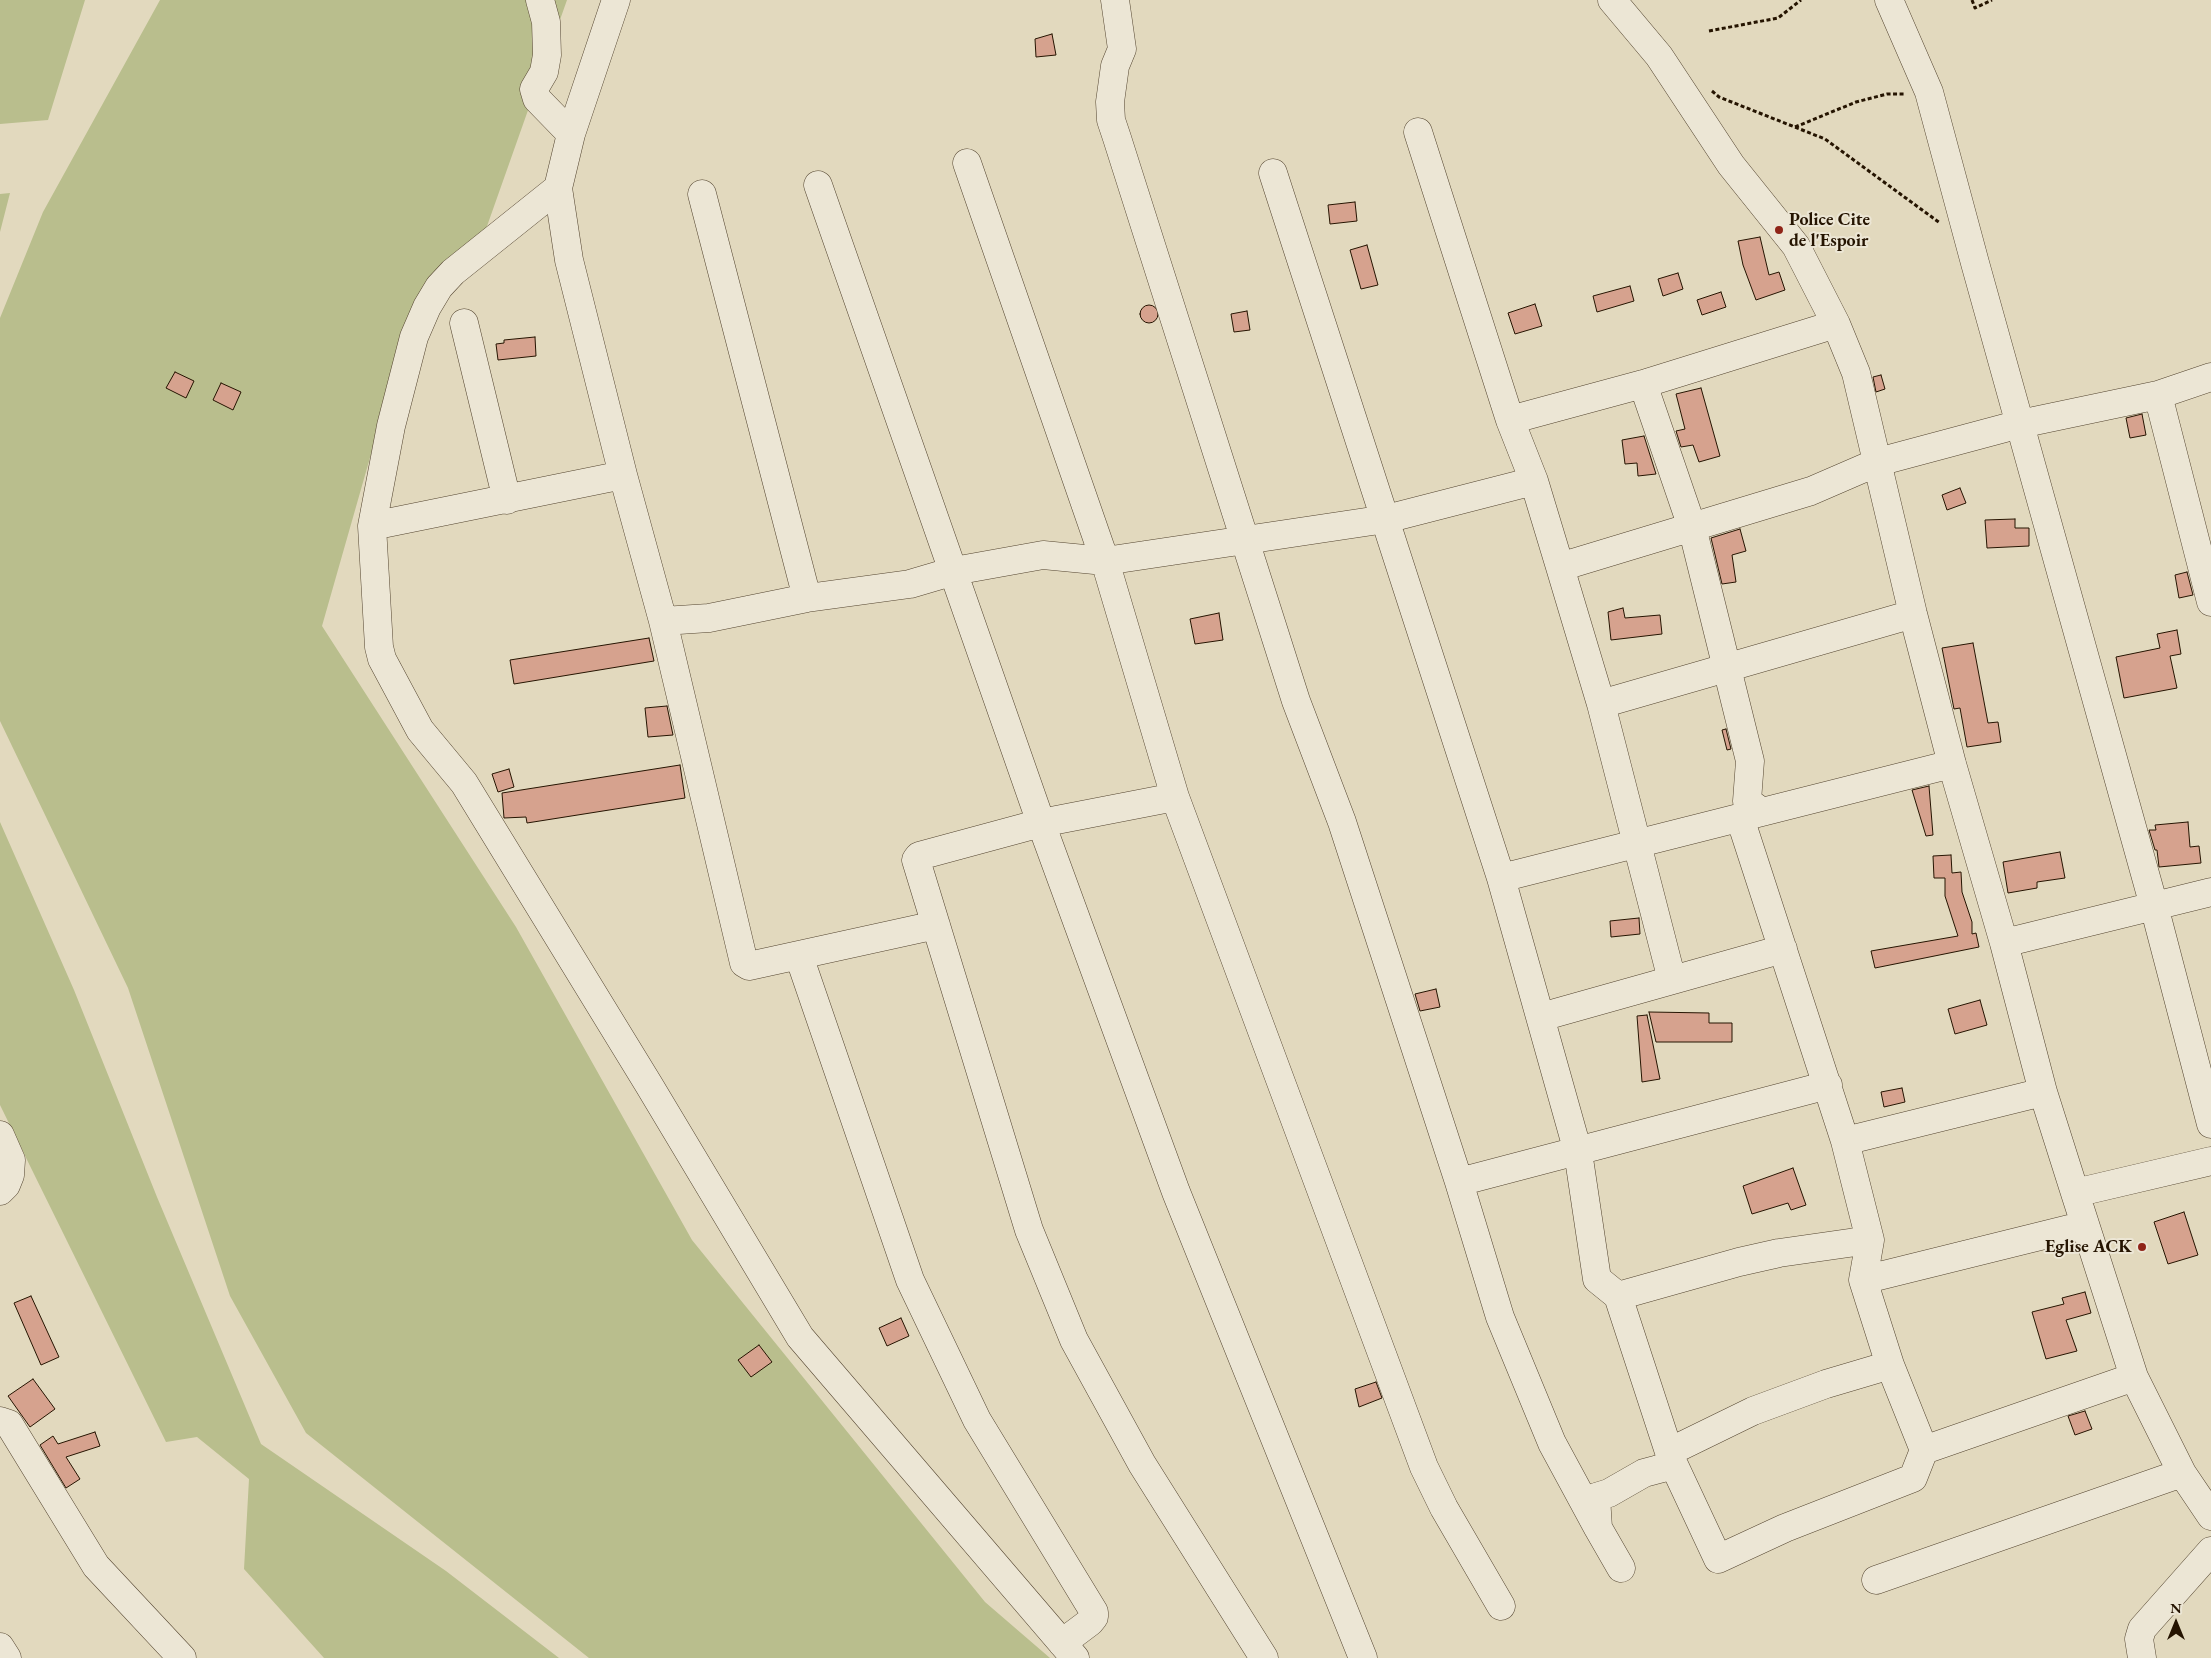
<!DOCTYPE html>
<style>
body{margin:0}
#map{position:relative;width:2211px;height:1658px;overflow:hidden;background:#e2d9be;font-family:"EB Garamond",serif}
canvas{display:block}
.north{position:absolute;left:2151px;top:1598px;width:50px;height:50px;-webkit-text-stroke:4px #ece6d5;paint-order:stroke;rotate:0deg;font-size:14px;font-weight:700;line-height:20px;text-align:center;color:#251401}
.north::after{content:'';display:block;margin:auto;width:18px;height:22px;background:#251401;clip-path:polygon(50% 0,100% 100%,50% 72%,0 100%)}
</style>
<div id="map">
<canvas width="2211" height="1658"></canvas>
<div class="north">N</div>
</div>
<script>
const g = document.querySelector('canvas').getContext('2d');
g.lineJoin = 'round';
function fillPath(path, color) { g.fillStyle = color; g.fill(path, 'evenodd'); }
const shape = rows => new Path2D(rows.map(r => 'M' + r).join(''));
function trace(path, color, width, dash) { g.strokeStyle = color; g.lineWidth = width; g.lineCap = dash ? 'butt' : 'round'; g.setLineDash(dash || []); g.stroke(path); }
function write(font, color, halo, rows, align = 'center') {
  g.font = font + ' "EB Garamond",serif'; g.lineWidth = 4; g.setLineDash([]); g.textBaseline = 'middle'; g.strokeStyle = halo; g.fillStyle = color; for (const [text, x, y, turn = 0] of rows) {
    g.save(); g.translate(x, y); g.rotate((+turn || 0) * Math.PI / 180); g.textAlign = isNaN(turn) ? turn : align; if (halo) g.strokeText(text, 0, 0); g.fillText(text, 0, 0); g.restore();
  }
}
fillPath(shape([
 [0,0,85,0,48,120,0,124],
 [160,0,567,0,486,229,391,384,322,626,516,927,692,1240,985,1602,1050,1658,589,1658,306,1433,230,1296,128,988,0,721,0,318,43,212],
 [10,193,0,232,0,194],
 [0,822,74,990,157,1197,261,1444,446,1571,559,1658,324,1658,244,1569,249,1479,197,1437,166,1442,0,1105]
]), '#b9be8d');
const building = shape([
 [1052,34,1056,55,1036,57,1035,39,1052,34],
 [1355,202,1357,221,1330,224,1328,205,1355,202],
 [1760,237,1769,275,1779,272,1785,290,1756,300,1743,265,1738,241,1760,237],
 [1367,245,1378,285,1361,289,1350,250,1367,245],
 [1678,273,1683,289,1663,296,1658,279,1678,273],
 [1630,286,1634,301,1597,312,1593,296,1630,286],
 [1721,292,1726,307,1702,315,1697,300,1721,292],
 [1535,304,1542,326,1515,334,1508,313,1535,304],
 '1140 314a9 9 0 1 1 18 0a9 9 0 1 1-18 0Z',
 [1247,311,1250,330,1234,332,1231,314,1247,311],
 [535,337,536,356,498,360,496,344,504,343,504,340,535,337],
 [175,372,194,381,186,398,166,388,175,372],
 [1881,375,1885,389,1876,392,1873,377,1881,375],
 [221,383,241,392,233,410,213,400,221,383],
 [1701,388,1720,456,1699,462,1693,445,1681,447,1676,431,1685,429,1676,394,1701,388],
 [2142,414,2146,435,2130,438,2126,418,2142,414],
 [1644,436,1656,474,1638,476,1637,463,1625,464,1622,440,1644,436],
 [1960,488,1966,503,1947,510,1942,495,1960,488],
 [2015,519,2015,528,2029,528,2029,546,1987,548,1985,520,2015,519],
 [1740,529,1746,551,1732,555,1736,582,1722,584,1711,538,1740,529],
 [2187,572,2193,595,2179,598,2175,575,2187,572],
 [1623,608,1625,618,1660,615,1662,634,1611,640,1608,612,1623,608],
 [1219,613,1223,640,1195,644,1190,619,1219,613],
 [2177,630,2181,654,2170,656,2177,688,2124,698,2116,657,2160,648,2157,634,2177,630],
 [649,638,654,661,514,684,510,660,649,638],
 [1973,643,1988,723,1998,722,2001,742,1967,747,1960,708,1954,709,1942,648,1973,643],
 [667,706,673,735,648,737,645,708,667,706],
 [1726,729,1731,749,1727,750,1722,730,1726,729],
 [680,765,685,798,527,823,526,817,504,818,502,793,680,765],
 [509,769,514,787,498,792,492,774,509,769],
 [1929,786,1933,835,1926,836,1912,790,1929,786],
 [2188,822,2190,847,2199,846,2201,863,2159,867,2157,850,2155,850,2149,830,2156,830,2155,825,2188,822],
 [2060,852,2065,878,2037,882,2037,888,2008,893,2003,862,2060,852],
 [1951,855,1952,873,1961,872,1962,892,1972,922,1972,934,1976,933,1979,947,1875,968,1871,951,1958,936,1945,896,1945,878,1934,878,1933,856,1951,855],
 [1639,918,1640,934,1611,937,1610,921,1639,918],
 [1436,989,1440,1007,1420,1011,1415,994,1436,989],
 [1980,1000,1987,1025,1955,1034,1948,1009,1980,1000],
 [1649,1012,1709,1013,1709,1023,1732,1023,1732,1042,1656,1042,1649,1012],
 [1647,1015,1660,1079,1642,1082,1637,1016,1647,1015],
 [1902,1088,1905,1102,1884,1107,1881,1092,1902,1088],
 [1793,1168,1806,1205,1791,1210,1788,1203,1752,1214,1743,1186,1793,1168],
 [2184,1212,2198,1255,2168,1264,2154,1222,2184,1212],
 [2085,1292,2091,1313,2066,1320,2077,1351,2046,1359,2032,1312,2064,1304,2062,1298,2085,1292],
 [31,1296,59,1357,41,1365,14,1303,31,1296],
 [901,1318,909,1336,887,1346,879,1328,901,1318],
 [759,1345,772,1362,751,1377,738,1360,759,1345],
 [33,1379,55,1409,30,1427,8,1396,33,1379],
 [1376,1382,1382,1398,1359,1407,1355,1389,1376,1382],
 [2085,1411,2092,1429,2075,1435,2068,1416,2085,1411],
 [95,1432,100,1446,66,1457,80,1479,66,1488,40,1445,53,1436,58,1444,95,1432]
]);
fillPath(building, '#d6a28e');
trace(building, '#251401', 1);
const minor = shape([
 [540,0,546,22,547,55,544,72,534,89,537,99,571,134],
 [616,0,571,134,558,188,453,272,439,287,427,307,414,337,391,426,372,526,379,647,382,659,420,730,464,783,649,1085,800,1337,1075,1658],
 [1115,0,1122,49,1115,66,1110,102,1111,120,1117,138,1296,701,1342,822,1459,1182,1500,1317,1552,1443,1598,1528],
 [1612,0,1659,56,1731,165,1796,246,1836,324,1856,373,1913,614,1952,764,2004,943,2043,1092,2075,1193,2134,1377,2182,1473,2211,1516],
 [1889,0,1929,92,1975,263,2154,906,2211,1124],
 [1418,132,1510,420,1534,481,1560,567,1601,704,1672,980],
 [967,163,1105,561,1175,797,1424,1467,1444,1508,1501,1606],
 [1273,173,1501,878,1578,1152,1597,1279,1618,1296,1669,1452],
 [818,185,1041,823,1176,1192,1363,1658],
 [558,188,569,260,623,475,663,621,744,963,749,966,936,925],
 [702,194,807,598],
 [464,323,507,500],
 [1643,384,1692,527,1750,761,1747,801,1762,812],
 [2158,395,2211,602],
 [1510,420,1643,384,1836,324],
 [372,526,623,475],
 [1560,567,1811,491,1878,462,2020,424,2158,395,2211,377],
 [663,621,709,618,807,598,910,584,954,571,1043,555,1105,561,1386,519,1534,481],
 [1601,704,1913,614],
 [1175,797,1041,823,919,856,916,860,1029,1230,1074,1340,1142,1464,1264,1658],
 [1740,818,1845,1141,1870,1240,1863,1280,1890,1365,1924,1450],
 [1501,878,1952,764],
 [2004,943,2211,892],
 [799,956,910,1280,977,1420,1094,1612,1094,1617,1090,1622,1062,1643],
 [1541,1017,1783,949],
 [0,1135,11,1160,10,1175,6,1185,0,1191],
 [1845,1141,2043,1092],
 [1459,1182,1828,1085],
 [2075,1193,2211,1161],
 [1863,1280,2085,1225],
 [1618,1296,1739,1262,1779,1253,1870,1240],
 [0,1421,9,1424,96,1566,182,1658],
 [1674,1465,1718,1559,1785,1528,1913,1478,1924,1450,2134,1377],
 [1621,1568,1598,1528,1596,1497,1609,1493,1644,1473,1674,1465,1669,1452,1753,1411,1826,1384,1890,1365],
 [1876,1580,2182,1473],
 [0,1647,7,1658],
 [2142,1658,2139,1639,2142,1629,2211,1551]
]);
trace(minor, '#544530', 29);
trace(shape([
 [1972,0,1975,8,1992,0],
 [1709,31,1778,18,1801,0],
 [1712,91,1719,97,1825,139,1940,223],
 [1795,127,1856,102,1887,94,1904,94]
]), '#251401', 3, [4, 2.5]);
trace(minor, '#ece6d5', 28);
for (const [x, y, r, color] of [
 [1779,230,5,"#8f2418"],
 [2142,1247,5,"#8f2418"]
]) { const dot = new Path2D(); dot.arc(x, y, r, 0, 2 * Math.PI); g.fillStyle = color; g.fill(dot); trace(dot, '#ece6d5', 2); }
write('bold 18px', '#251401', '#ece6d5', [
 ["Police Cite",1789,220],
 ["de l'Espoir",1789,241],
 ["Eglise ACK",2132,1247,"right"]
], 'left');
</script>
